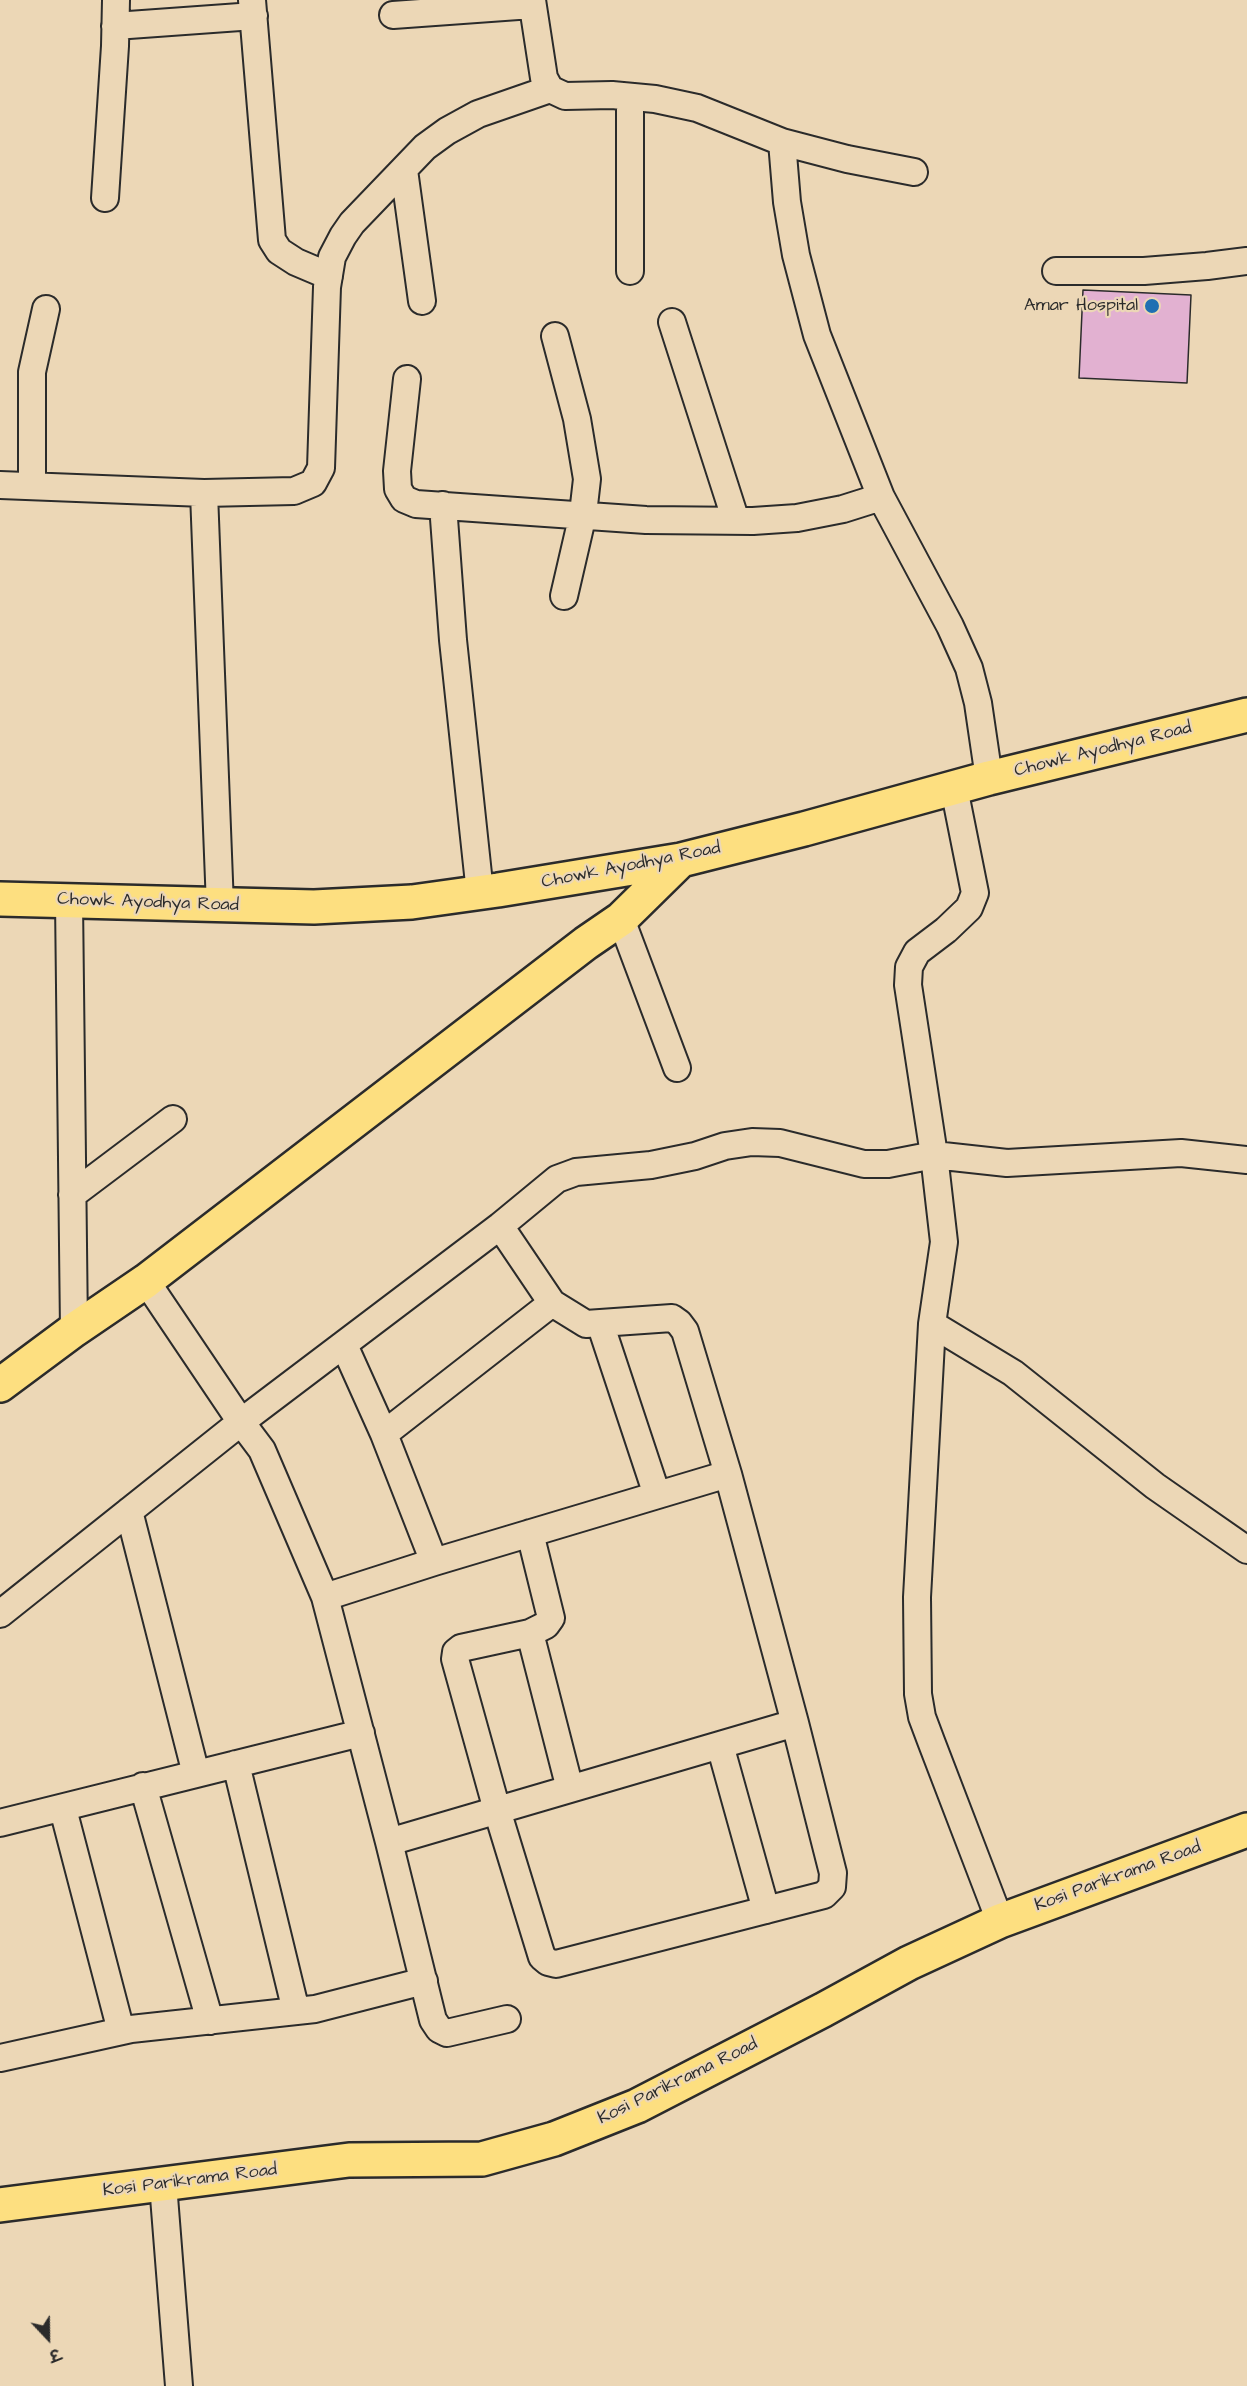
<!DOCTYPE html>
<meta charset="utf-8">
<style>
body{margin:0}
#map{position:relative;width:1247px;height:2386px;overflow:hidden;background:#ecd7b6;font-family:"Architects Daughter","Playpen Sans Deva",sans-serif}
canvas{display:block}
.north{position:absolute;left:18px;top:2308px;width:60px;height:60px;-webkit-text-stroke:4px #ecd7b6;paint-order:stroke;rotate:158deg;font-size:16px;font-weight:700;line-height:24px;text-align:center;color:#2b2b2b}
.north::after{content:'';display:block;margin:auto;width:21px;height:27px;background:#2b2b2b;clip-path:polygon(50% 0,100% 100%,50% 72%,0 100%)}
</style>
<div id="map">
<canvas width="1247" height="2386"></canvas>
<div class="north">उ</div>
</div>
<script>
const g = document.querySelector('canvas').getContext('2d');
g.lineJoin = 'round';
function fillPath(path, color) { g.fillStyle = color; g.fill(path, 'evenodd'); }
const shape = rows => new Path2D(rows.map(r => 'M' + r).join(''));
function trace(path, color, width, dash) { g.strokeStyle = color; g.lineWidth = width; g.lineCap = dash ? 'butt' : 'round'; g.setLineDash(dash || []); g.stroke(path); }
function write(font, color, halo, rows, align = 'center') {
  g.font = font + ' "Architects Daughter",sans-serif'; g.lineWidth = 4.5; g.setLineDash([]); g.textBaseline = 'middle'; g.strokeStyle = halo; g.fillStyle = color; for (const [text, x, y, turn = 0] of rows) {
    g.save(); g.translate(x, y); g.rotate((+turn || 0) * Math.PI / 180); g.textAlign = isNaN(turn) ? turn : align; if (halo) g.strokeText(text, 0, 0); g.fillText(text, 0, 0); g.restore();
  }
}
const building = shape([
 [1083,290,1191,295,1187,383,1079,378,1083,290]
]);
fillPath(building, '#e2b1d1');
trace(building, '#2b2b2b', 1.5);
const minor = shape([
 [252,0,272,240,279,251,296,262,329,276],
 [532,0,544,78,550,89,565,96,612,95,655,99,697,108,782,142,847,159,914,172],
 [393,15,532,5],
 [115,26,254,16],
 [630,97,630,271],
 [782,142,787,202,796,255,817,335,881,497,950,626,969,668,978,703,989,778],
 [404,170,422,301],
 [105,198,115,46,116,0],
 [1056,271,1144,271,1207,266,1247,261],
 [672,322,736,521],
 [555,336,577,419,587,479,583,514,564,596],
 [407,379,397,471,398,489,404,499,416,504,646,520,753,521,797,518,843,509,881,497],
 [0,485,204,493,294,491,313,483,321,468,327,287,332,257,343,236,352,223,425,147,447,131,478,114,550,89],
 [32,486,32,372,46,309],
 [204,493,220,906],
 [443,505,453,640,480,893],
 [954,788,975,893,969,908,946,930,917,952,909,967,908,985,934,1155,944,1242,932,1324,917,1597,918,1694,922,1717,931,1741,1000,1921],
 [69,901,74,1330],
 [621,919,677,1068],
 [72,1195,173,1119],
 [146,1281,241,1422,262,1450,325,1597,389,1842,433,2020,439,2029,447,2033,507,2019],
 [600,1323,657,1495],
 [932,1324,1013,1373,1155,1486,1247,1550],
 [344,1345,384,1434],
 [129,1511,196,1774],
 [530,1533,551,1618,546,1625,530,1633,570,1789],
 [434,1562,384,1434,552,1303],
 [325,1597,434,1562,728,1474],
 [0,1614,241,1422,500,1226,557,1179,576,1172,651,1165,695,1156,725,1146,752,1142,780,1143,864,1164,888,1164,934,1155,1007,1163,1181,1153,1247,1160],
 [530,1633,461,1648,456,1652,455,1659,497,1810,542,1957,548,1962,556,1964,824,1895,832,1887,833,1873,795,1723],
 [720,1745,766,1910],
 [236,1764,296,2011],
 [143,1786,210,2021],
 [63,1809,121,2031],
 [0,1823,361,1733],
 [389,1842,795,1723,728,1474,685,1331,679,1323,672,1318,586,1324,552,1303,500,1226],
 [0,2058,131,2029,315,2009,424,1981],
 [163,2184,179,2386]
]);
const major = shape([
 [0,899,314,907,412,902,498,890,681,860,804,829,989,778,1247,715],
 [0,1385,74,1330,146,1281,586,943,621,919,681,860],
 [0,2205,349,2160,482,2159,554,2139,637,2106,823,2010,909,1963,1000,1921,1247,1830]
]);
trace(minor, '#2b2b2b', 30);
trace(major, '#2b2b2b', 38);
trace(minor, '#ecd7b6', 26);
trace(major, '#fddf80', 33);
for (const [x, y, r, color] of [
 [1152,306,8,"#1f6fb2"]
]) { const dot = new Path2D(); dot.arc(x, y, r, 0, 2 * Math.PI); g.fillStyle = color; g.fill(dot); trace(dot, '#ecd7b6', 2); }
write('18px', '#2b2b2b', '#ecd7b6', [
 ["Amar Hospital",1138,306]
], 'right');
write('18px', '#2b2b2b', '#ecd7b6', [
 ["Chowk Ayodhya Road",1103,750,-14],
 ["Chowk Ayodhya Road",631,866,-11],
 ["Chowk Ayodhya Road",148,903,2],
 ["Kosi Parikrama Road",1118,1877,-20],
 ["Kosi Parikrama Road",678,2082,-26],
 ["Kosi Parikrama Road",190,2181,-7]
]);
</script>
